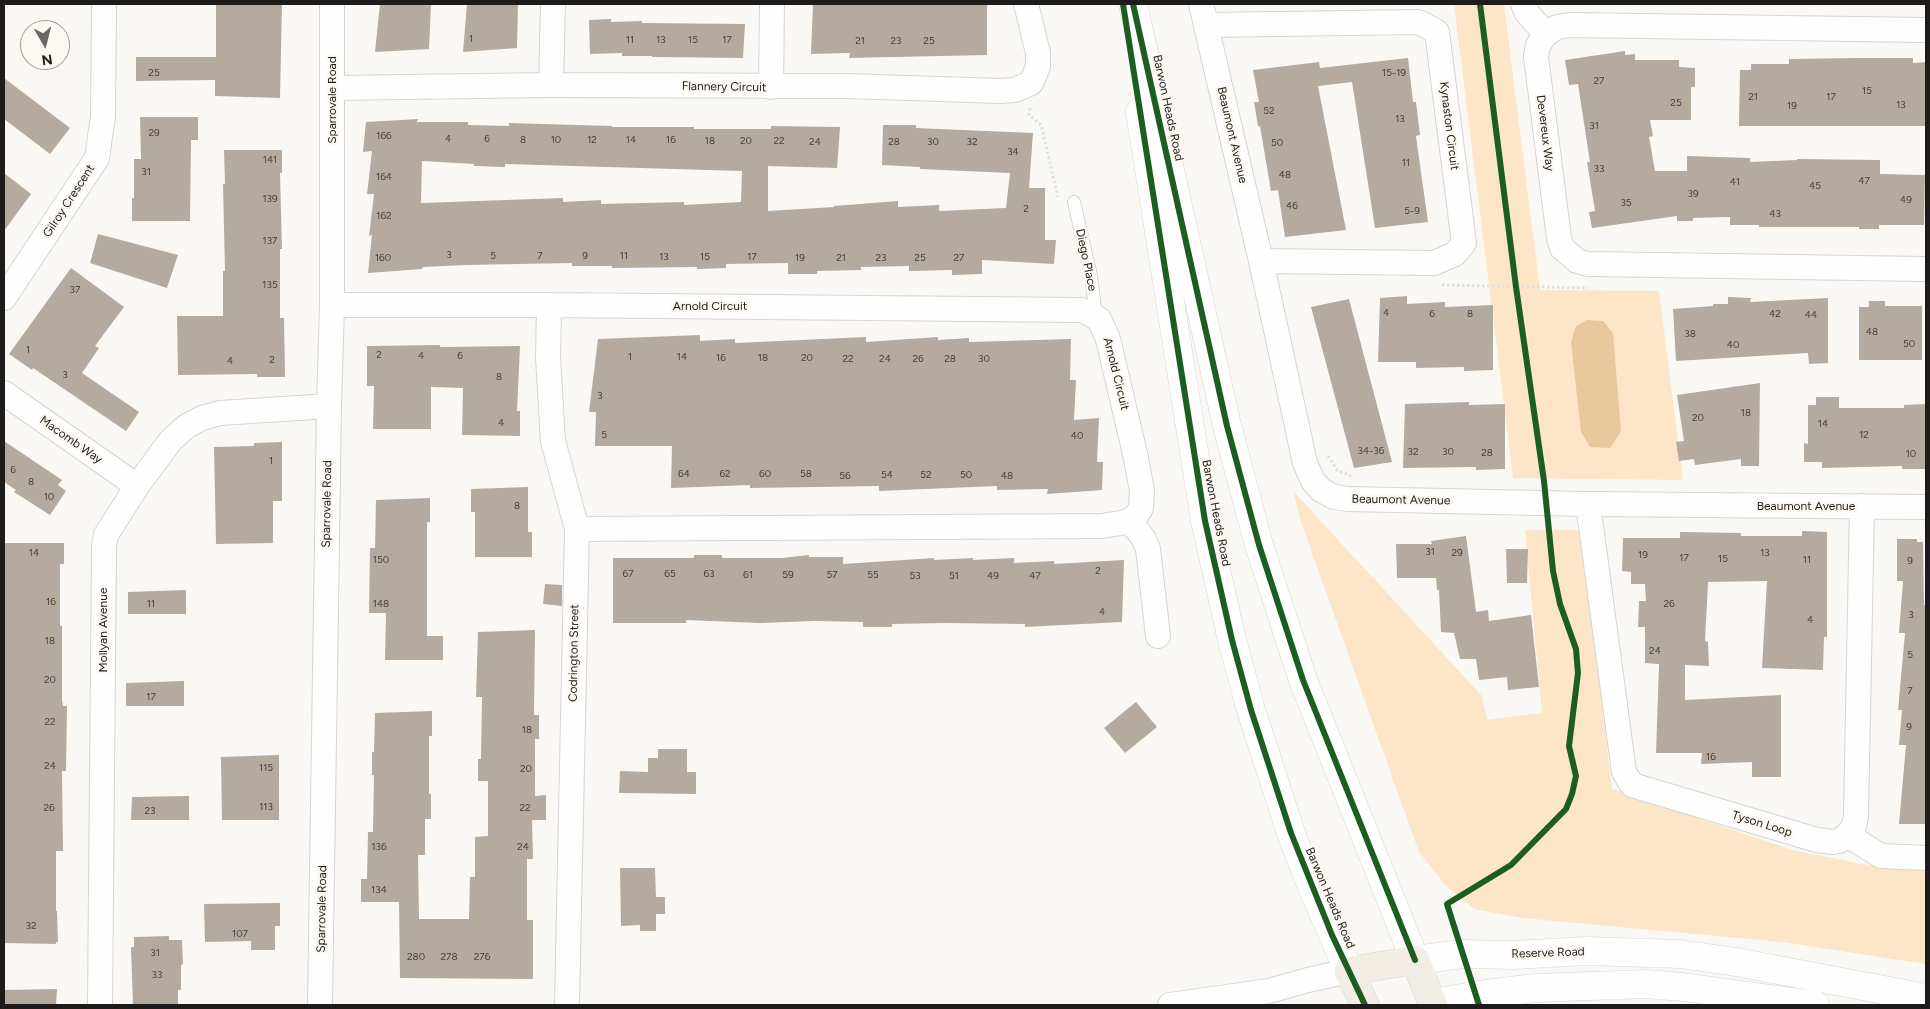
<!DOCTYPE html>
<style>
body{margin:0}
#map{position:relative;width:1930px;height:1009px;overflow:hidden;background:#faf8f5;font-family:Figtree,sans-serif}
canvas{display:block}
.frame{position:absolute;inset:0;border:5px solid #1e1c1a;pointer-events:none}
.north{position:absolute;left:20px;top:20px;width:50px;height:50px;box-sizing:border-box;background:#fdf9f2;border:1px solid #a4a19c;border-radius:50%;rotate:172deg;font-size:14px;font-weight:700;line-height:20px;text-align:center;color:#1e1c1a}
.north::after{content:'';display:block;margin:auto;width:18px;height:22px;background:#6b6967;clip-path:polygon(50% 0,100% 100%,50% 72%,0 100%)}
</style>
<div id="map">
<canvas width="1930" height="1009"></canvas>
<div class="frame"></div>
<div class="north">N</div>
</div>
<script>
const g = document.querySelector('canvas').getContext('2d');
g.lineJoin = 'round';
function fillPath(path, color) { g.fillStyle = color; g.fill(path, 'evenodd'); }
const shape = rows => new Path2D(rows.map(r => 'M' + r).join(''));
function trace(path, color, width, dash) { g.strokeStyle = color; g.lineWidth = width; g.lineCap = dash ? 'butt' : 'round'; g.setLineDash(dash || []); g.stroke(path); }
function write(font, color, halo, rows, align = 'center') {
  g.font = font + ' Figtree,sans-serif'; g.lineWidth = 5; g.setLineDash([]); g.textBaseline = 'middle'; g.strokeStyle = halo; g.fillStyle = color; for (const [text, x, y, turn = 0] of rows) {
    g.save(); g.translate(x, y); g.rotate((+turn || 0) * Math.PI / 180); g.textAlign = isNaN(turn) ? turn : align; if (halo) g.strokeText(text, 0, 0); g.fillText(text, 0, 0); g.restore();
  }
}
fillPath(shape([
 [1454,4,1504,4,1540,290,1659,291,1683,480,1513,478],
 [1293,491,1482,696,1487,720,1542,713,1525,530,1578,530,1582,540,1612,789,1792,850,1878,867,1926,869,1926,964,1782,942,1522,918,1474,909,1445,885,1419,852,1301,522]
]), '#fce6c7');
fillPath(shape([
 [1587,320,1603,321,1613,333,1621,431,1610,448,1590,447,1581,432,1571,342,1576,326]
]), '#e8c89d');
fillPath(shape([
 [216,4,282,4,280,98,215,96,215,80,136,81,136,57,216,57],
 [380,4,431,4,429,49,375,52],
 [467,4,518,4,517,48,463,52],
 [813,4,987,4,987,55,849,58,850,53,811,54],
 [611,19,611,22,642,21,642,23,745,24,743,58,652,57,652,56,622,56,622,53,590,54,589,20],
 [1625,51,1625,55,1635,54,1635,60,1679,60,1679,67,1695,68,1695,87,1691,87,1691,120,1650,120,1653,136,1649,137,1655,171,1687,171,1687,156,1750,158,1750,162,1797,160,1797,159,1880,160,1880,174,1925,175,1924,225,1879,225,1879,229,1859,229,1859,227,1759,227,1759,225,1730,225,1730,217,1693,218,1693,221,1677,221,1677,216,1592,228,1589,212,1595,211,1587,162,1590,162,1578,84,1569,85,1565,60],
 [1408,58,1413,102,1416,102,1420,135,1416,136,1428,222,1375,228,1352,82,1318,86,1346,230,1285,237,1278,190,1271,191,1260,126,1258,126,1254,102,1259,102,1253,70,1319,62,1320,68],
 [1859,58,1913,58,1913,63,1926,62,1926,126,1739,126,1740,70,1751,70,1751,64,1789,64,1789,59],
 [4,78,70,128,50,154,4,119],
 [140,117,198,117,198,140,191,140,190,221,132,221,132,198,134,198,134,159,141,159],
 [418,119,417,122,468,122,468,125,509,126,509,123,612,126,612,127,694,127,694,129,771,129,771,126,840,127,837,168,768,166,768,211,834,207,834,206,898,201,898,207,939,205,939,211,1006,208,1010,173,920,169,920,167,882,165,883,125,916,125,916,128,1033,133,1029,188,1045,188,1045,240,1056,240,1054,264,982,260,982,274,952,275,952,270,909,271,909,266,861,267,861,270,817,271,817,274,788,274,788,263,726,264,726,268,697,269,697,267,612,268,612,266,572,266,572,263,466,265,423,267,422,269,368,273,372,235,369,236,374,194,367,194,372,151,363,152,366,122],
 [422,161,474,164,474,166,505,167,505,164,742,171,741,202,684,205,684,202,601,204,601,200,563,202,563,198,421,203],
 [224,150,282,150,282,173,280,173,282,249,280,249,280,318,284,318,285,377,257,377,257,374,178,375,177,316,223,316,223,271,225,271,223,184,225,184],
 [4,173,31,194,4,231],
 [98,234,178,255,167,288,90,263],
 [71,268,124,307,95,346,99,348,82,373,139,412,126,431,33,368,32,370,9,354],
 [1407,296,1407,304,1445,302,1445,307,1493,305,1493,370,1464,371,1464,367,1416,368,1416,362,1378,362,1380,298],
 [1728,297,1751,298,1750,302,1828,298,1828,363,1809,364,1808,353,1676,361,1673,309,1713,306,1713,304,1728,304],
 [1349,299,1392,462,1354,468,1311,307],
 [1869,301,1885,301,1885,306,1922,306,1922,360,1859,360,1859,307,1869,307],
 [700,335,700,341,735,339,735,343,866,337,866,342,938,337,938,340,969,338,969,342,1071,339,1070,380,1076,380,1074,420,1099,418,1097,462,1103,462,1102,490,1047,494,1048,489,997,490,997,486,879,491,879,486,750,488,750,485,671,488,672,446,595,446,596,412,589,412,598,339],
 [440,345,440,347,520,346,517,411,520,411,520,436,462,435,463,388,431,387,431,429,373,429,374,386,367,386,367,346],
 [1760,383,1759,466,1741,466,1741,459,1695,465,1694,459,1679,461,1676,442,1684,441,1677,395],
 [1816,397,1839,397,1839,408,1904,408,1904,405,1926,404,1926,469,1902,469,1902,466,1822,468,1822,462,1804,462,1804,443,1808,444,1808,405,1816,405],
 [1469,402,1469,405,1505,404,1505,469,1476,470,1476,467,1403,468,1405,404],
 [4,441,62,480,58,485,66,491,50,515,14,492,16,490,4,482],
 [282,442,282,501,273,501,273,543,216,544,214,447,254,446,254,443],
 [528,487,528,532,532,532,532,557,475,557,475,512,471,512,471,489],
 [430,498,430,522,427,522,427,636,443,636,443,660,385,660,386,613,369,613,370,548,375,548,376,500],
 [1802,531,1827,532,1827,637,1824,637,1823,670,1762,668,1767,581,1708,582,1705,641,1708,642,1709,666,1685,665,1685,700,1781,695,1781,777,1752,777,1752,762,1701,764,1702,753,1656,753,1659,664,1645,663,1645,627,1638,627,1639,601,1646,601,1645,584,1631,584,1631,572,1622,571,1623,538,1680,538,1680,532,1741,533,1741,536,1802,536],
 [1466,536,1476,612,1488,610,1489,621,1531,615,1539,687,1508,690,1507,677,1479,680,1476,659,1460,659,1454,633,1441,632,1439,590,1437,590,1436,578,1397,578,1396,544,1432,544,1431,541],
 [1897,539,1917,539,1917,542,1923,542,1924,605,1926,605,1926,824,1899,824,1906,745,1899,745,1902,710,1898,710,1905,633,1899,633,1903,581,1897,581],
 [4,543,64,543,64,564,60,564,60,626,62,626,62,700,63,706,67,706,66,771,62,771,63,851,56,851,56,911,57,911,58,942,56,942,56,944,4,943,5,741,4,741],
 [1506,549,1528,549,1527,583,1507,583],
 [694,555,722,555,722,558,782,558,809,555,809,557,843,557,843,564,934,558,934,560,973,558,973,560,1014,558,1014,563,1054,561,1054,564,1124,560,1122,622,1025,627,1025,624,944,623,892,624,892,627,863,627,863,622,815,621,760,623,686,620,686,623,613,623,613,558,694,558],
 [545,584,562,585,562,606,543,604],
 [186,590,186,614,128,614,128,592],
 [535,630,534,715,539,715,539,739,535,739,535,796,546,795,546,820,532,820,533,859,527,859,527,920,533,920,533,979,400,978,399,902,361,902,361,879,367,879,368,832,373,832,374,775,372,775,372,752,374,752,375,713,432,711,432,736,429,736,429,794,431,794,431,819,425,819,425,855,418,855,419,919,469,919,470,877,475,877,475,837,488,836,488,781,478,781,478,759,481,759,482,697,476,697,478,632],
 [184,681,184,706,126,706,126,683],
 [1136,702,1157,727,1125,753,1104,728],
 [658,749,687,749,687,772,696,772,696,794,619,793,620,771,648,772,648,758,658,758],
 [279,755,279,820,222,820,221,757],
 [189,796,189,820,131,820,132,797],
 [620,868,655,868,656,897,665,897,665,914,656,914,656,931,640,931,640,925,621,926],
 [280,903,280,926,275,926,275,950,251,950,251,941,205,942,204,904],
 [169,936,169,940,182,940,183,964,181,965,181,990,178,990,178,1005,133,1005,131,947,134,947,134,937],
 [57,989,56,1005,4,1005,4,990]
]), '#b4ab9e');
const lane = shape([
 [1074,202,1091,276,1096,317]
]);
const street = shape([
 [1201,4,1261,261,1305,463,1313,481,1321,490,1334,497,1348,499,1588,504,1926,507],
 [1523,4,1527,13,1546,34],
 [1207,25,1419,22,1437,32,1464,243,1455,254,1434,263,1261,261],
 [1926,30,1570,25,1557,27,1546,34,1538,45,1536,57,1559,238,1562,248,1577,261,1588,264,1926,269],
 [551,85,553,4],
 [771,87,772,4],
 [332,88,551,85,848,86,1000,91,1015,90,1031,83,1038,67,1038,53,1026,4],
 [4,298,97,158,103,116,104,4],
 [332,305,549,305,1082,310,1099,319,1108,339,1136,458,1142,491,1141,508,1136,516,1127,522,1102,526,577,529],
 [549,305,548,358,553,441,577,529,567,1005],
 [4,393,137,486],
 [1588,504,1624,772,1632,785,1817,840,1833,842,1839,841,1847,835,1854,826,1856,816,1862,506],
 [1130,521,1144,539,1148,549,1158,636],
 [1847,835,1881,856,1926,858],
 [100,1005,104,546,106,535,137,486,171,440,187,426,202,418,220,413,329,406],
 [320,1005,329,406,332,305,332,4],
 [1170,1005,1269,991,1308,980,1349,971]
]);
const secondary = shape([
 [1133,4,1227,426,1259,545,1303,680,1415,960,1462,954,1514,955,1586,951,1680,954,1736,962,1926,998],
 [1140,112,1205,521,1232,640,1251,710,1291,833,1311,885,1349,971],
 [1432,1003,1486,994,1535,988,1646,984,1683,987,1815,1005]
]);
const primary = shape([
 [1365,1005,1349,971,1415,960,1433,1005]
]);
trace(lane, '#d6d4d2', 14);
trace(street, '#d6d4d2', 26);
trace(secondary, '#d6d4d2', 29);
trace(primary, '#d5d4d2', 29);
trace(shape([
 [1030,108,1029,115,1041,125,1058,197],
 [1442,285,1588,288],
 [1328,456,1337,470,1351,476]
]), '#e0e0df', 3, [2.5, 2.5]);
trace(lane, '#fefefe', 12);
trace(street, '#fefefe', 24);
trace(secondary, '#fefefe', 28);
trace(primary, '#f2ede5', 28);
trace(shape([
 [1123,4,1205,521,1232,640,1251,710,1291,833,1332,935,1365,1005],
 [1133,4,1227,426,1259,545,1303,680,1415,960],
 [1479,1005,1447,904,1511,865,1566,809,1572,794,1576,776,1569,746,1578,673,1576,649,1560,604,1553,571,1544,481,1516,287,1480,4]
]), '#1b5e20', 6);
write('10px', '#44403b', null, [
 ["1",471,39],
 ["11",630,40],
 ["13",661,40],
 ["15",693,40],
 ["17",727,40],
 ["21",860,41],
 ["23",896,41],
 ["25",929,41],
 ["25",154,73],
 ["15-19",1394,73],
 ["27",1599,81],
 ["15",1867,91],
 ["21",1753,97],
 ["17",1831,97],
 ["25",1676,103],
 ["13",1901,105],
 ["19",1792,106],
 ["52",1269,111],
 ["13",1400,119],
 ["31",1594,126],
 ["29",154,133],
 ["166",384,136],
 ["4",448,139],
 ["6",487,139],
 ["8",523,140],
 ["10",556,140],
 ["12",592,140],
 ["14",631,140],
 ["16",671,140],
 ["18",710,141],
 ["20",746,141],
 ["22",779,141],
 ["24",815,142],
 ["28",894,142],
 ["30",933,142],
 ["32",972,142],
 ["50",1277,143],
 ["34",1013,152],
 ["141",270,160],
 ["11",1406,163],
 ["33",1599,169],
 ["31",146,172],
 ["48",1285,175],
 ["164",384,177],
 ["47",1864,181],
 ["41",1735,182],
 ["45",1815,186],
 ["39",1693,194],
 ["139",270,199],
 ["49",1906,200],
 ["35",1626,203],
 ["46",1292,206],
 ["2",1026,209],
 ["5-9",1412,211],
 ["43",1775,214],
 ["162",384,216],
 ["137",270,241],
 ["3",449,255],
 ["5",493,256],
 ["7",540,256],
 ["9",585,256],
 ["11",624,256],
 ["13",664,257],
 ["15",705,257],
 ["17",752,257],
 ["160",383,258],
 ["19",800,258],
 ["21",841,258],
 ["23",881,258],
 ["25",920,258],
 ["27",959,258],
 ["135",270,285],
 ["37",75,290],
 ["4",1386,313],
 ["6",1432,314],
 ["8",1470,314],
 ["42",1775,314],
 ["44",1811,315],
 ["48",1872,332],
 ["38",1690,334],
 ["50",1909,344],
 ["40",1733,345],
 ["1",28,350],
 ["2",379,355],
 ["4",421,356],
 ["6",460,356],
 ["1",630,357],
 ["14",682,357],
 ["16",721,358],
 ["18",763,358],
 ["20",807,358],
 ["22",848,359],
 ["24",885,359],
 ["26",918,359],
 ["28",950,359],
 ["30",984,359],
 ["2",272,360],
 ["4",230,361],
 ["3",65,375],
 ["8",499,377],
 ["3",600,396],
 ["18",1746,413],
 ["20",1698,418],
 ["4",501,423],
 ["14",1823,424],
 ["5",604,435],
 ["12",1864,435],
 ["40",1077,436],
 ["34-36",1371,451],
 ["32",1413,452],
 ["30",1448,452],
 ["28",1487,453],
 ["10",1911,454],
 ["1",271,461],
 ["6",13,470],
 ["64",684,474],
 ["62",725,474],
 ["60",765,474],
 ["58",806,474],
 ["54",887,475],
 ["52",926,475],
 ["50",966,475],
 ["56",845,476],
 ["48",1007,476],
 ["8",31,482],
 ["10",49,497],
 ["8",517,506],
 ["31",1430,552],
 ["14",34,553],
 ["29",1457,553],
 ["13",1765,553],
 ["19",1643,555],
 ["17",1684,558],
 ["15",1723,559],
 ["150",381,560],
 ["11",1807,560],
 ["9",1910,561],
 ["2",1098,571],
 ["67",628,574],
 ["65",670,574],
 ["63",709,574],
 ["61",748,575],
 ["59",788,575],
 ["57",832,575],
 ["55",873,575],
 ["53",915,576],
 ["51",954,576],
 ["49",993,576],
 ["47",1035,576],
 ["16",51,602],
 ["11",151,604],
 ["148",381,604],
 ["26",1669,604],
 ["4",1102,612],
 ["3",1911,615],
 ["4",1810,620],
 ["18",50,641],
 ["24",1655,651],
 ["5",1910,655],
 ["20",50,680],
 ["7",1910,691],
 ["17",151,697],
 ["22",50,722],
 ["9",1909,727],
 ["18",527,730],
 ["16",1711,757],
 ["24",50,766],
 ["115",266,768],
 ["20",526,769],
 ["113",266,807],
 ["26",49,808],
 ["22",525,808],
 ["23",150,811],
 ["136",379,847],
 ["24",523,847],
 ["134",379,890],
 ["32",31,926],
 ["107",240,934],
 ["31",155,953],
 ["280",416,957],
 ["278",449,957],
 ["276",482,957],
 ["33",157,975]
]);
write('12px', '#1e1c1a', '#fdf9f2', [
 ["Flannery Circuit",724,87,1],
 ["Sparrovale Road",332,100,-90],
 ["Barwon Heads Road",1168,108,78],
 ["Kynaston Circuit",1449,126,83],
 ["Devereux Way",1545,133,83],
 ["Beaumont Avenue",1232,135,77],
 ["Gilroy Crescent",69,201,-57],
 ["Diego Place",1086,260,78],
 ["Arnold Circuit",710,306],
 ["Arnold Circuit",1116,374,76],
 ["Macomb Way",71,440,35],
 ["Beaumont Avenue",1401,500,1],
 ["Sparrovale Road",327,504,-89],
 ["Beaumont Avenue",1806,506],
 ["Barwon Heads Road",1216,513,79],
 ["Mollyan Avenue",103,630,-90],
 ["Codrington Street",574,653,-89],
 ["Tyson Loop",1762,824,17],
 ["Barwon Heads Road",1330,898,67],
 ["Sparrovale Road",322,909,-89],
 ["Reserve Road",1548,953,-2]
]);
</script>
